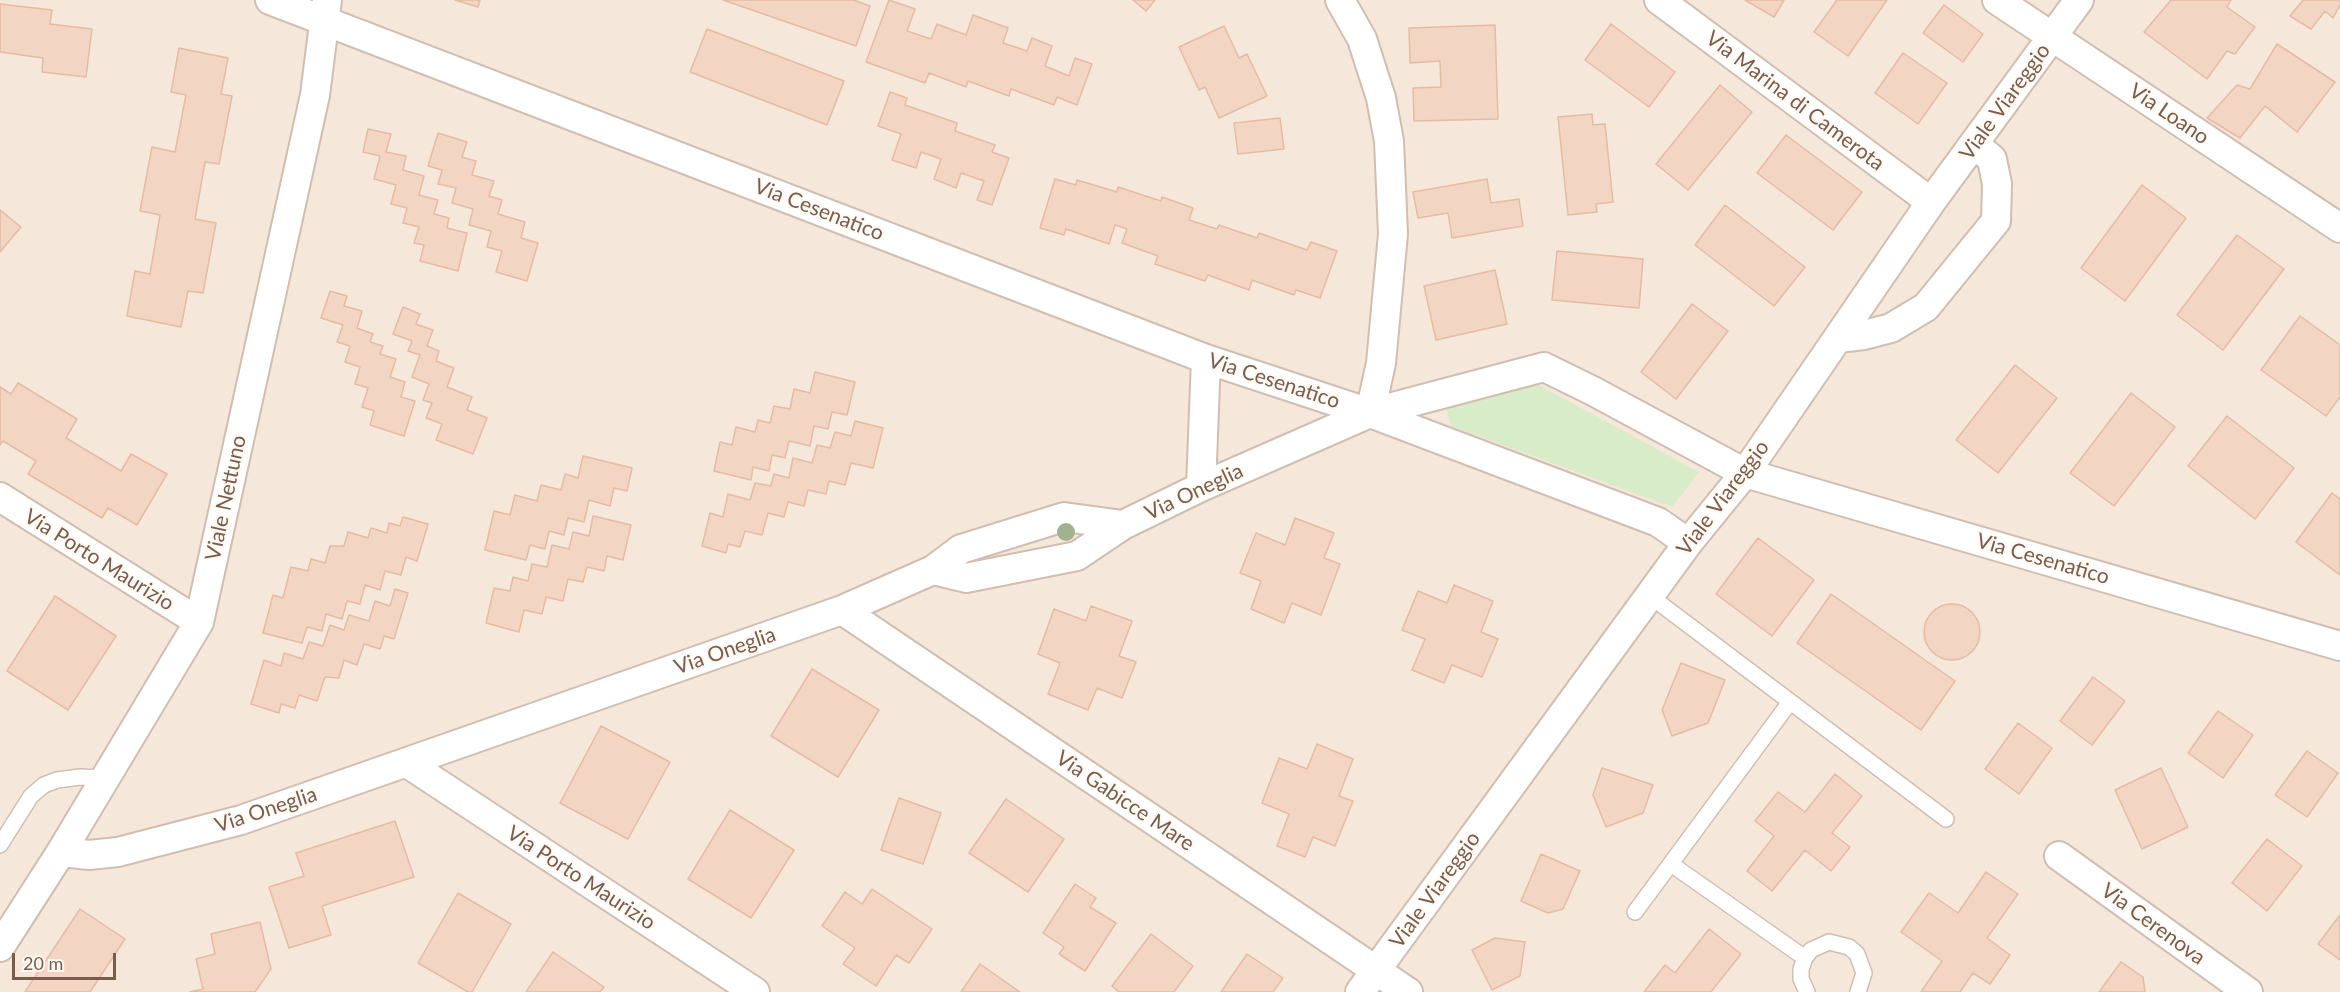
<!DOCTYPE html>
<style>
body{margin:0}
#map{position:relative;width:2340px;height:992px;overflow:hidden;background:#fdf6ec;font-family:Lato,sans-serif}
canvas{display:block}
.scale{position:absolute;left:12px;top:953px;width:104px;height:27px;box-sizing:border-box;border:3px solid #7a5c4d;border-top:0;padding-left:8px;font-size:18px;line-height:21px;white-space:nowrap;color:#7a5c4d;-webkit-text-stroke:4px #fffaf3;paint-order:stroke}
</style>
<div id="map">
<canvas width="2340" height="992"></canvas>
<div class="scale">20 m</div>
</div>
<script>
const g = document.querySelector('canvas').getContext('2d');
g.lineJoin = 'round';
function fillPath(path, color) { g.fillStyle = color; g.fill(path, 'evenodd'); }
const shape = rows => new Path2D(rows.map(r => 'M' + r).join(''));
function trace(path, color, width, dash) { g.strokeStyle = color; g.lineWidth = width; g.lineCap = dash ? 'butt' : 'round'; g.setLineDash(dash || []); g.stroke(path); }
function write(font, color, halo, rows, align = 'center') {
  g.font = font + ' Lato,sans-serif'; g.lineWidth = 4.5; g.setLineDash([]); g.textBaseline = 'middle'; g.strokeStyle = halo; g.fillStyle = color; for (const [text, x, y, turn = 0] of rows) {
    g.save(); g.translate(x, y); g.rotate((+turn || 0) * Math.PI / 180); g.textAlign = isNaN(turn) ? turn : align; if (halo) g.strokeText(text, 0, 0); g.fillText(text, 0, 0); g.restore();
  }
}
fillPath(shape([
 [0,0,2340,0,2340,992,0,992]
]), '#f5e8da');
fillPath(shape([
 [1537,384,1699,472,1672,507,1451,426,1446,408]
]), '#d8ecc9');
const building = shape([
 [455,0,480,0,478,7,455,0],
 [723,0,854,0,870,6,856,46,723,0],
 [889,0,915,9,907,31,931,39,937,24,966,35,973,15,1008,28,1003,43,1027,51,1032,38,1052,46,1045,66,1069,76,1075,58,1092,64,1077,105,1057,97,1054,105,1011,89,1009,96,968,81,966,87,929,73,925,83,866,62,889,0],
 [1133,0,1155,0,1146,11,1133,0],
 [1745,0,1784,0,1774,17,1745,0],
 [1837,0,1887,0,1848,56,1814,32,1837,0],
 [2171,0,2231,0,2227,7,2255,27,2235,54,2227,51,2207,79,2144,32,2171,0],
 [2303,0,2340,0,2340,5,2333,18,2325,11,2311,29,2290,16,2303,0],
 [0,4,52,10,50,24,92,29,86,77,42,72,43,58,0,52,0,4],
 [1944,5,1983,34,1963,62,1923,33,1944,5],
 [1611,24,1675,72,1649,107,1585,60,1611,24],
 [1495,25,1498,119,1414,121,1413,88,1441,87,1440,61,1410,63,1409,28,1495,25],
 [1224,26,1239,58,1247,54,1267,96,1219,118,1205,87,1199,90,1179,47,1224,26],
 [707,29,844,81,827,125,690,72,707,29],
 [2277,44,2335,82,2297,132,2265,106,2240,138,2207,118,2237,85,2250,89,2277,44],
 [179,48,228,58,221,94,232,96,219,164,205,162,195,219,216,223,203,293,188,291,181,327,127,316,135,271,150,274,160,215,140,211,152,147,175,152,186,95,171,92,179,48],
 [1903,53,1947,83,1918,124,1875,93,1903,53],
 [1720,85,1752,112,1688,190,1656,164,1720,85],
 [890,92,907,98,905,105,957,123,955,131,995,145,992,152,1009,158,992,205,977,200,984,181,961,173,956,188,934,179,941,159,921,152,916,168,892,160,901,134,878,126,890,92],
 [1592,114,1593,125,1605,124,1613,202,1596,204,1597,212,1568,215,1558,117,1592,114],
 [1280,118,1284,149,1238,154,1234,123,1280,118],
 [368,129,391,134,386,152,406,156,403,170,424,176,419,195,438,200,434,214,449,218,447,228,467,233,458,271,420,261,424,245,414,243,419,227,403,223,407,208,391,204,396,185,374,179,380,156,363,152,368,129],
 [438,133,467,142,462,157,476,161,472,175,494,181,489,196,502,200,498,214,525,222,521,238,538,243,527,281,496,272,502,251,487,247,491,231,469,225,473,209,452,203,456,188,438,184,442,170,428,166,438,133],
 [1786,135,1862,192,1833,230,1757,173,1786,135],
 [1055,179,1076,185,1077,180,1117,192,1118,187,1161,201,1162,197,1193,208,1189,220,1217,229,1219,225,1257,238,1259,233,1307,250,1311,242,1337,251,1320,298,1296,290,1294,295,1252,280,1249,290,1208,275,1205,281,1155,264,1158,256,1122,243,1127,229,1115,225,1109,244,1066,229,1064,235,1040,228,1055,179],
 [1487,179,1491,203,1519,199,1523,226,1452,238,1448,213,1418,218,1413,192,1487,179],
 [2142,185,2186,218,2125,301,2081,268,2142,185],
 [1725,205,1805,267,1774,306,1695,245,1725,205],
 [0,210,21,227,0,252,0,210],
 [2237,235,2284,269,2223,350,2177,315,2237,235],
 [1557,251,1643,259,1639,308,1552,300,1557,251],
 [1495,270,1507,324,1436,340,1424,286,1495,270],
 [330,291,347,296,344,306,362,311,357,328,373,334,370,342,383,346,380,354,396,359,390,377,405,382,401,397,415,401,404,436,370,425,374,411,362,407,368,388,355,384,360,367,345,362,350,346,337,342,343,325,321,318,330,291],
 [1692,304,1728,331,1676,399,1641,372,1692,304],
 [403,307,420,314,416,324,433,330,427,346,439,351,436,361,454,368,447,387,472,397,467,410,487,418,473,454,436,440,442,424,426,418,432,403,423,400,429,384,412,377,420,355,408,351,412,341,393,334,403,307],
 [2300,316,2340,345,2340,397,2326,416,2261,370,2300,316],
 [2015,365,2057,398,1998,473,1956,440,2015,365],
 [815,372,855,382,847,415,832,412,828,429,814,426,810,446,789,441,785,458,772,455,769,471,753,467,751,480,714,471,720,442,732,445,736,427,755,432,758,420,770,423,774,406,790,409,794,389,810,393,815,372],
 [18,383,77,419,66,438,121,471,131,454,167,474,137,525,108,508,102,518,28,474,36,461,3,441,0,445,0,387,11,394,18,383],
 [2131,393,2175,427,2114,506,2070,473,2131,393],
 [2227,416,2294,468,2255,519,2188,466,2227,416],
 [855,421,883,428,873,468,851,463,845,485,829,481,826,494,808,490,804,506,788,502,784,517,768,513,762,535,745,531,740,547,728,544,726,553,702,546,710,513,723,517,728,494,750,500,755,483,771,486,774,474,789,478,793,458,812,463,817,445,830,448,835,432,851,436,855,421],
 [583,456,632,468,627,491,614,488,610,506,589,500,584,522,568,518,564,535,549,531,545,549,530,545,526,560,485,550,494,511,510,515,515,495,537,501,541,485,561,490,565,474,578,478,583,456],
 [2332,493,2340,499,2340,575,2296,542,2332,493],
 [593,516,631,525,623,560,607,556,604,571,587,567,583,582,568,579,563,601,546,597,542,614,524,610,519,632,486,623,494,588,510,591,513,577,528,581,532,564,547,567,552,545,569,549,573,532,589,536,593,516],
 [403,517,428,524,417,561,406,557,401,575,385,571,380,590,365,585,360,604,347,601,342,619,326,614,322,631,307,627,302,643,263,633,273,595,283,598,291,567,308,571,311,559,325,563,330,546,344,546,348,532,368,538,371,528,387,533,389,523,400,526,403,517],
 [1295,518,1334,533,1324,558,1340,564,1321,615,1292,603,1284,623,1251,609,1261,581,1240,573,1256,533,1285,545,1295,518],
 [1758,538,1814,580,1772,636,1716,594,1758,538],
 [1454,585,1493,601,1481,632,1498,639,1482,677,1452,665,1444,683,1412,670,1425,639,1402,630,1418,591,1447,603,1454,585],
 [395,589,408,593,394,639,384,636,380,649,364,644,357,665,344,660,339,678,325,677,317,701,299,695,295,708,281,704,279,713,251,704,264,660,281,666,284,653,303,659,309,642,323,646,330,625,344,630,349,615,369,621,375,601,390,606,395,589],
 [1831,594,1955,681,1921,730,1797,643,1831,594],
 [55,596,116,636,68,710,7,671,55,596],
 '1924 632a28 28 0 1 1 56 0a28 28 0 1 1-56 0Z',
 [1091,606,1132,621,1119,656,1136,662,1122,698,1097,688,1088,710,1048,694,1060,663,1038,654,1054,609,1086,621,1091,606],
 [1681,663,1725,680,1708,723,1672,736,1662,710,1681,663],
 [812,669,879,710,838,777,771,736,812,669],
 [2093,677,2125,701,2092,745,2060,721,2093,677],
 [2218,711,2253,735,2223,778,2188,753,2218,711],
 [2018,723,2052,748,2019,794,1985,769,2018,723],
 [601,726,670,762,628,839,560,803,601,726],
 [1317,744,1353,759,1339,796,1353,801,1335,846,1313,837,1305,857,1277,846,1289,814,1262,803,1279,758,1307,769,1317,744],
 [2307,751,2338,773,2307,817,2275,795,2307,751],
 [1602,768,1653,785,1643,813,1606,827,1593,795,1602,768],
 [2161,768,2188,827,2142,849,2115,790,2161,768],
 [1835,774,1862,796,1832,833,1850,847,1831,871,1805,850,1772,891,1747,871,1774,836,1755,821,1778,792,1805,812,1835,774],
 [899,798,941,813,923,864,881,850,899,798],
 [1006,799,1064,839,1028,892,969,853,1006,799],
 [730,810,794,850,751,918,688,879,730,810],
 [395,821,414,877,322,906,331,935,289,948,269,887,304,876,296,853,395,821],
 [2267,839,2302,866,2267,911,2232,883,2267,839],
 [1541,854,1580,871,1563,909,1548,913,1521,901,1541,854],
 [1986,872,2018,894,1987,938,2010,955,1990,984,1973,973,1960,992,1921,992,1942,961,1901,932,1929,893,1958,913,1986,872],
 [1075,884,1096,898,1090,907,1116,923,1085,971,1059,954,1064,947,1043,933,1075,884],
 [872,889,932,929,909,963,896,955,876,986,843,964,855,948,822,926,845,892,862,904,872,889],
 [458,893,511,924,472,992,468,992,418,963,458,893],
 [80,909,125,939,90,992,25,992,80,909],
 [2340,915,2340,960,2318,944,2340,915],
 [260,922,271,969,255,992,190,992,203,989,196,959,215,954,211,934,260,922],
 [1709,929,1741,954,1711,992,1644,992,1665,965,1675,973,1709,929],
 [1151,934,1193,966,1174,992,1119,992,1112,986,1151,934],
 [1495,938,1525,942,1520,976,1492,990,1472,950,1495,938],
 [553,952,604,987,600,992,526,992,553,952],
 [1247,954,1283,978,1273,992,1221,992,1247,954],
 [2121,962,2143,977,2145,992,2099,992,2121,962],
 [980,964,1020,992,961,992,980,964]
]);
fillPath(building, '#f3d5c3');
trace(building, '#e6bba3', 1.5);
const lane = shape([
 [1650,596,1946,819],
 [0,845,31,796,44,785,57,780,80,777,105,778],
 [1671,864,1805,958],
 [1635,912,1790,702],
 [1807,992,1801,979,1801,969,1805,958,1811,950,1829,942,1849,947,1857,954,1864,973,1858,992]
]);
const street = shape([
 [270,0,1206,359,1370,413,1658,522,1688,543],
 [1340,0,1362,39,1381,98,1389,141,1393,234,1381,363,1370,413],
 [1659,0,1931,202],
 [1997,0,2340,228],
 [1838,338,1864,335,1891,328,1926,307,1996,221,1997,184,1992,159,1974,144],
 [1201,487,1206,359],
 [0,497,199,622],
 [933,570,966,578,1077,556,1123,525,1201,487,1370,413,1544,367,1593,391,1745,473,2340,646],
 [842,610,1408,992],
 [407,763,755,992],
 [61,852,89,855,118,852,241,820,842,610,933,570,961,549,1064,517,1123,525],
 [2059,856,2248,992],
 [0,947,61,852,199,622,315,95,327,0],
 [1360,992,1688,543,1745,473,1931,202,2079,0]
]);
trace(lane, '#d1beb0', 18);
trace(street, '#d1beb0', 32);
trace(lane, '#fff', 15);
trace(street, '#fff', 28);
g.fillStyle = '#a0b28e';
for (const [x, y] of [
 [1066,532]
]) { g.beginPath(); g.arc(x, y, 9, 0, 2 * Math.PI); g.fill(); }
write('21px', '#7a5c4d', '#fffaf3', [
 ["Via Marina di Camerota",1795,101,37],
 ["Viale Viareggio",2005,102,-54],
 ["Via Loano",2169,114,34],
 ["Via Cesenatico",819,210,21],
 ["Via Cesenatico",1274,381,18],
 ["Via Oneglia",1194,492,-25],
 ["Viale Nettuno",226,498,-78],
 ["Viale Viareggio",1723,498,-53],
 ["Via Cesenatico",2043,559,16],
 ["Via Porto Maurizio",99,560,32],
 ["Via Oneglia",725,651,-19],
 ["Via Gabicce Mare",1125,801,34],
 ["Via Oneglia",266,810,-18],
 ["Via Porto Maurizio",581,878,33],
 ["Viale Viareggio",1435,890,-54],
 ["Via Cerenova",2153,924,36]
]);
</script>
